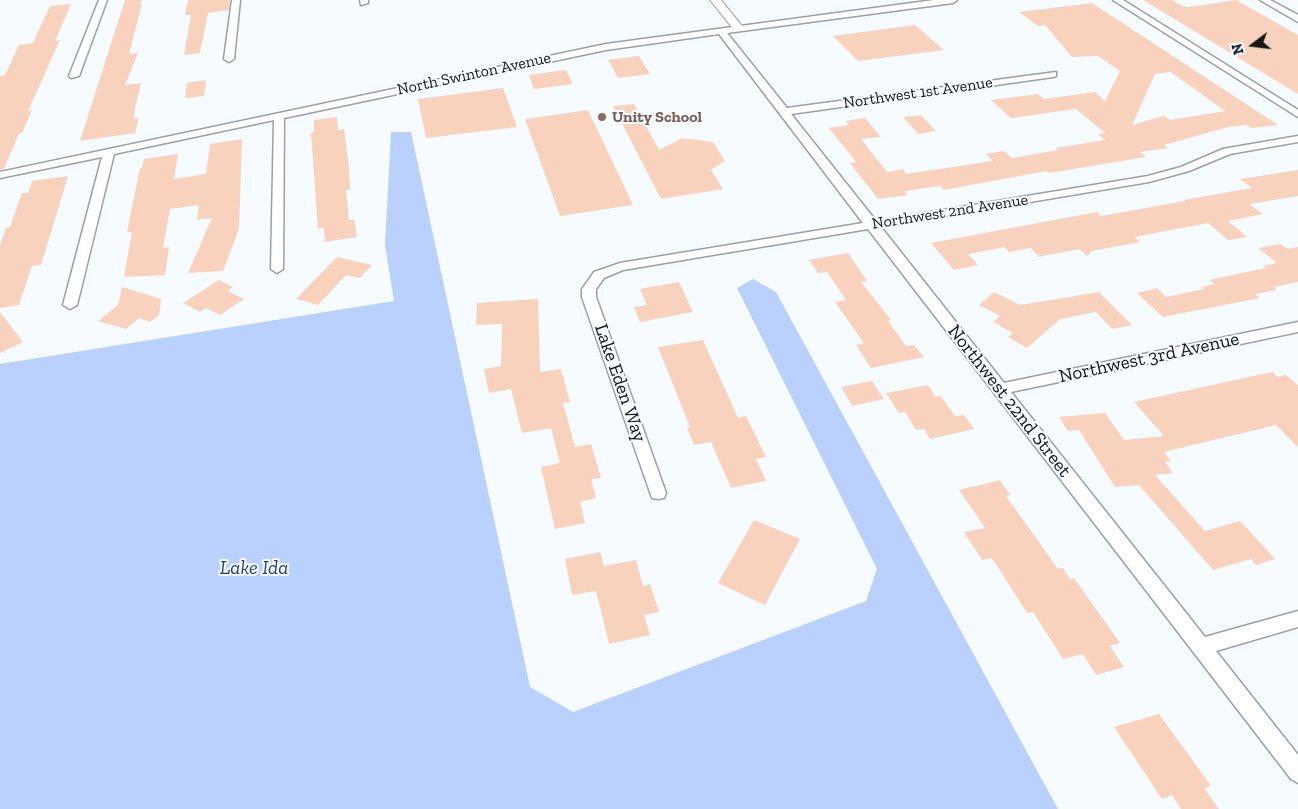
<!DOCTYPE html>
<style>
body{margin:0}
#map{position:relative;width:1298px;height:809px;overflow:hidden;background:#f5fbff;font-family:"Zilla Slab",serif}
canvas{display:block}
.north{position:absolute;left:1228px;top:20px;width:50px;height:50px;-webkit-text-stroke:4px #f5fbff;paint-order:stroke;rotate:255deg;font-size:14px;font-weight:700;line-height:20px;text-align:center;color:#141719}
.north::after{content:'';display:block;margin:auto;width:18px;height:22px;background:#141719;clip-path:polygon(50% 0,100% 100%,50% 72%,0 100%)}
</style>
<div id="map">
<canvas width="1298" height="809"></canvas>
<div class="north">N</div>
</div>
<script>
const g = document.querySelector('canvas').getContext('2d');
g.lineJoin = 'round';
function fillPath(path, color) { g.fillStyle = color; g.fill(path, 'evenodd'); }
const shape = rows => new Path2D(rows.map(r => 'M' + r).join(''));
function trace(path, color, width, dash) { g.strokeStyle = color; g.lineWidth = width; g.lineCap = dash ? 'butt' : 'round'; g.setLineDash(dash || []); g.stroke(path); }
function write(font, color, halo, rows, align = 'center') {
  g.font = font + ' "Zilla Slab",serif'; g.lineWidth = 4; g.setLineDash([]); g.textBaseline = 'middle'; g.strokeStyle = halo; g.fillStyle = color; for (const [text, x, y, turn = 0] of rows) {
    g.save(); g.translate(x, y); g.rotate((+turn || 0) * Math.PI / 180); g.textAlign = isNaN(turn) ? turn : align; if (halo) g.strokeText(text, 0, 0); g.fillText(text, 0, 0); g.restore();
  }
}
fillPath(shape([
 [391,132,411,132,530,687,573,712,866,601,877,569,737,288,753,279,776,292,1058,809,0,809,0,364,394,301,385,245]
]), '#bbd1fd');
fillPath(shape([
 [125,0,142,0,140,5,142,4,129,54,138,53,125,85,141,83,135,108,134,119,139,118,135,133,80,141],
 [188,0,230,0,229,10,208,13,200,53,184,55,191,15,185,15],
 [1143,0,1172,0,1182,6,1190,7,1236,0,1298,35,1298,94],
 [1092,3,1278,125,1252,128,1247,125,1228,127,1164,145,1168,148,1140,152,1146,157,1049,173,1046,171,944,190,940,186,905,191,908,195,878,199,850,163,856,162,829,128,849,125,846,121,865,118,881,137,861,139,887,172,903,169,906,174,993,161,986,154,1004,151,1012,158,1059,150,1056,148,1105,140,1097,134,1105,133,1076,109,1011,118,991,100,1038,94,1044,99,1095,92,1105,101,1120,71,1098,56,1072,57,1045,25,1038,26,1019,12],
 [1170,72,1196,90,1225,111,1170,120,1164,116,1132,125,1155,74],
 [71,4,55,41,60,40,28,111,32,110,22,133,19,133,4,169,0,170,0,76,5,75,19,45,33,43,50,6],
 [915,25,944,50,858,61,833,36],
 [639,56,650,74,618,78,608,60],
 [566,70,573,84,534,89,529,75],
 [206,80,204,96,185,98,187,83],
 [503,88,517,127,426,138,418,99],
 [634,104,659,150,682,138,713,142,725,161,711,170,723,189,661,199,613,106],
 [588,110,633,205,560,216,525,119],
 [921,115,936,131,918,134,903,117],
 [337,117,338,130,344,129,349,168,350,190,346,190,349,220,354,219,357,237,325,242,324,228,318,229,311,133,314,133,314,120],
 [242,139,239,229,223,271,188,273,212,218,197,220,199,205,170,209,163,248,169,247,165,275,124,277,132,232,127,232,140,168,142,168,144,159,178,154,174,179,206,174,210,144],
 [1298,170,1298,196,1249,204,1263,214,1228,221,1247,237,1228,240,1208,223,1134,237,1140,242,1092,251,1087,256,1080,249,1037,257,1040,254,1037,255,1031,248,1009,252,1005,247,968,254,978,265,954,270,931,243,1097,212,1101,216,1185,201,1184,200,1252,188,1240,179],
 [68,176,41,265,32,266,19,305,0,308,0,245,6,228,10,227,22,193,28,193,32,181],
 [1280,244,1288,249,1298,247,1298,282,1274,287,1277,290,1255,294,1260,298,1163,317,1137,293,1157,288,1166,297,1204,289,1201,287,1215,284,1209,280,1266,268,1263,266,1277,263,1258,248],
 [848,253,867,281,861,282,891,320,888,321,906,346,914,345,924,357,871,368,856,345,864,343,835,302,846,300,827,272,818,273,809,260],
 [337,257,372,265,360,278,346,275,318,305,296,299],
 [219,280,233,287,228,291,244,299,220,315,206,308,200,312,183,303],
 [679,282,693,312,640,322,634,307,647,305,640,289],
 [122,287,161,299,159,315,150,322,139,318,126,329,98,321,118,305],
 [994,292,1020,305,1099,292,1132,325,1112,329,1096,312,1060,319,1027,348,1008,337,1013,333,993,322,1000,316,979,305],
 [538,299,540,372,561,369,570,402,563,403,575,447,591,444,601,478,591,479,596,498,580,502,585,523,555,529,541,467,560,463,551,428,522,433,511,389,489,393,484,369,501,366,502,324,476,325,477,303],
 [0,312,23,342,0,353],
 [703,340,738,418,746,416,766,457,756,459,766,481,731,488,711,442,694,445,687,428,690,427,658,347],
 [1272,372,1278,377,1286,375,1298,385,1298,447,1276,425,1164,452,1171,461,1165,462,1173,473,1155,475,1205,531,1240,521,1275,559,1256,565,1251,559,1213,570,1139,485,1115,487,1079,430,1068,431,1059,417,1105,413,1124,440,1164,436,1134,402],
 [872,381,884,399,852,406,841,387],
 [928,385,936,397,941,396,955,416,964,415,974,429,930,439,924,429,916,430,905,412,899,413,886,393],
 [1000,480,1010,495,1006,496,1058,569,1063,568,1070,579,1074,578,1120,643,1110,646,1124,667,1096,675,1083,654,1063,659,1033,612,1027,613,992,558,982,560,964,532,985,528,959,490],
 [754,520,800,539,765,605,718,583],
 [600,552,604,566,636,560,643,586,650,584,659,612,644,615,650,635,609,644,596,591,572,595,565,559],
 [1159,714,1211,786,1204,788,1219,809,1181,809,1172,795,1162,799,1114,727]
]), '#f9d2bd');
const minor = shape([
 [99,0,107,0,79,76,71,78,69,76,99,0],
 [232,0,240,0,234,59,229,62,224,59,232,0],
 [360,0,368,0,368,3,361,5,360,0],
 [934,0,957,0,953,3,727,33,787,108,1056,72,1056,76,1053,77,791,114,876,221,1148,176,1181,167,1223,149,1298,136,1298,142,1230,154,1189,171,1149,182,881,227,1004,383,1298,322,1298,332,1011,392,1205,637,1298,611,1298,627,1216,651,1298,755,1298,783,1291,779,868,229,623,270,604,278,596,289,596,297,666,493,664,498,658,499,652,498,582,297,582,289,594,272,620,263,863,223,719,34,606,50,284,118,283,269,277,273,271,269,274,120,114,154,77,305,70,309,63,305,102,157,0,178,0,172,606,44,934,0],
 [1113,0,1123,0,1298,110,1298,117,1113,0],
 [1260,0,1270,0,1298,15,1298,22,1260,0]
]);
const tertiary = shape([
 [710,0,721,0,742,26,742,30,734,30,710,0]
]);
trace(minor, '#99a1a7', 3);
trace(tertiary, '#99a1a7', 2);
fillPath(minor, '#fff');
fillPath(tertiary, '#fff');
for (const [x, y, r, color] of [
 [602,117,5,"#8d6e63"]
]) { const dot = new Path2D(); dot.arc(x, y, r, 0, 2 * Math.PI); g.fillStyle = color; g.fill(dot); trace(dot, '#f5fbff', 2); }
write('16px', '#141719', '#f5fbff', [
 ["North Swinton Avenue",474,74,-12],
 ["Northwest 1st Avenue",918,93,-8],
 ["Northwest 2nd Avenue",950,212,-9]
]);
write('bold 16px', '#785e54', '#f5fbff', [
 ["Unity School",612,117]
], 'left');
write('19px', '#141719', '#f5fbff', [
 ["Northwest 3rd Avenue",1149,358,-12],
 ["Lake Eden Way",620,383,71],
 ["Northwest 22nd Street",1009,401,52]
]);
write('italic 20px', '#263f73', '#f5fbff', [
 ["Lake Ida",254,568]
]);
</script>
